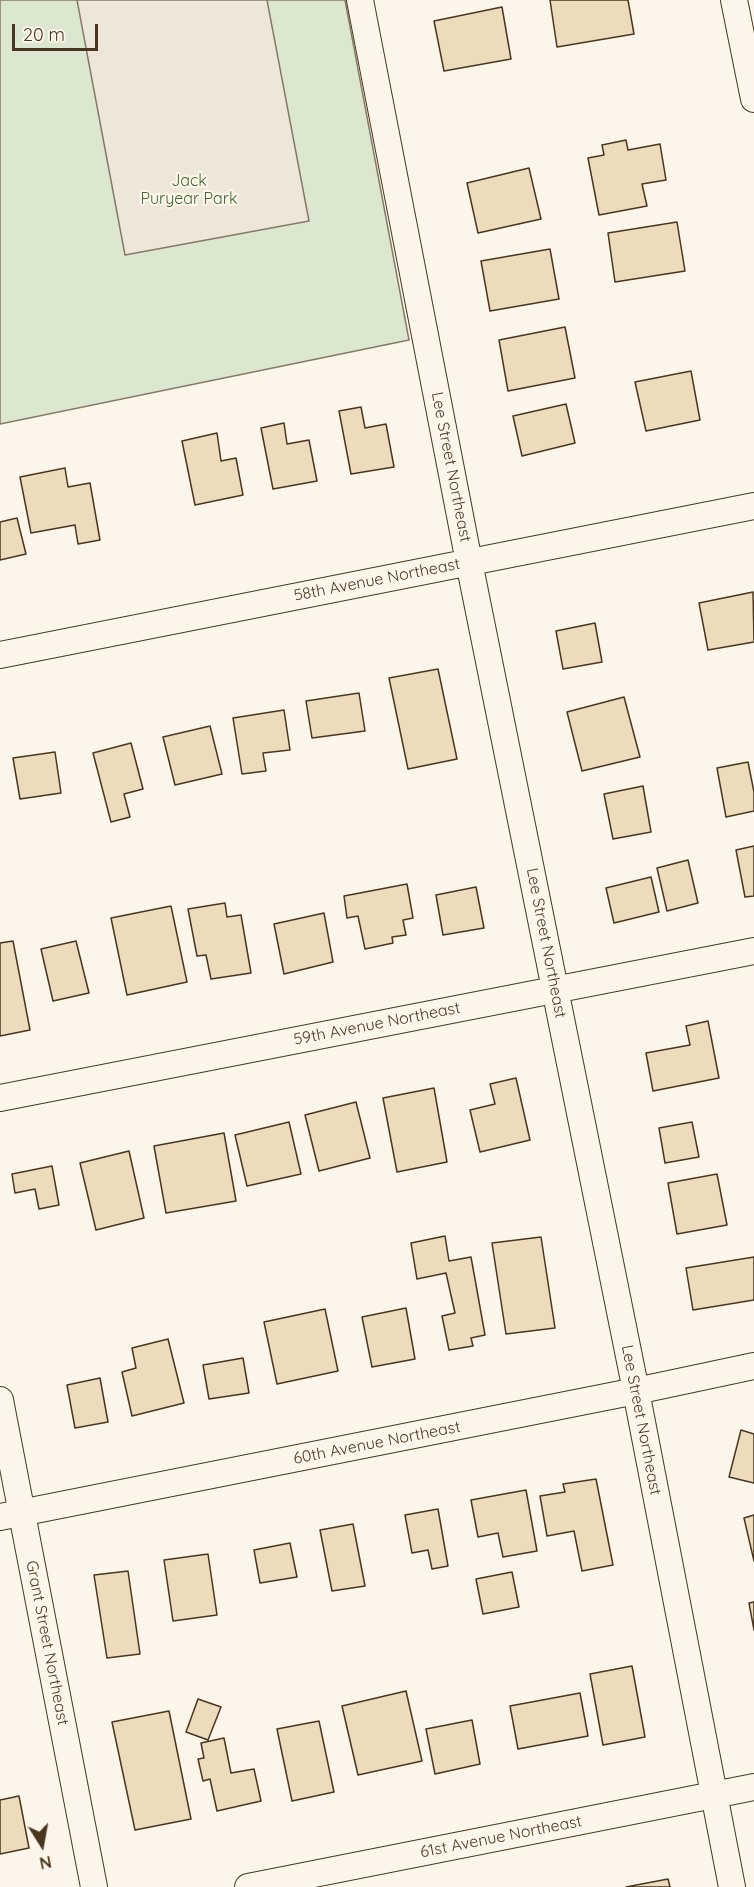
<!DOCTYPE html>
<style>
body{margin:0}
#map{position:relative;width:754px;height:1887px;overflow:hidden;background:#fbf6e9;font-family:Quicksand,sans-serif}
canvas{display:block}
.north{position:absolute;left:12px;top:1815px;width:60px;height:60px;-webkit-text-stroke:4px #fbf6e9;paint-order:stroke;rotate:169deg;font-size:16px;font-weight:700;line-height:24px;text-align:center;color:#4a3520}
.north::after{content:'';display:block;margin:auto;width:21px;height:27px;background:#4a3520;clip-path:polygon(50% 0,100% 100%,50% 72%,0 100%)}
.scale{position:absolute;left:12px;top:24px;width:86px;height:27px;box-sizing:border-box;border:3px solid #4a3520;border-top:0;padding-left:8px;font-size:18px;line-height:21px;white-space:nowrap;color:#4a3520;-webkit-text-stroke:4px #fbf6e9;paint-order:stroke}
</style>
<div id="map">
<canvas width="754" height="1887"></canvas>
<div class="north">N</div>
<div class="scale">20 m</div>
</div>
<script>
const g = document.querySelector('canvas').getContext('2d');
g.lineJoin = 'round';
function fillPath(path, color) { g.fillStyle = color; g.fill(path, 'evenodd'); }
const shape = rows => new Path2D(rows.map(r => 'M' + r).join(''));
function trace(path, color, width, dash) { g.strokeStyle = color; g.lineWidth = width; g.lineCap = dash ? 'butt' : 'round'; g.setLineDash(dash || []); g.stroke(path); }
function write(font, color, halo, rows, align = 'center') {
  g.font = font + ' Quicksand,sans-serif'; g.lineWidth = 4.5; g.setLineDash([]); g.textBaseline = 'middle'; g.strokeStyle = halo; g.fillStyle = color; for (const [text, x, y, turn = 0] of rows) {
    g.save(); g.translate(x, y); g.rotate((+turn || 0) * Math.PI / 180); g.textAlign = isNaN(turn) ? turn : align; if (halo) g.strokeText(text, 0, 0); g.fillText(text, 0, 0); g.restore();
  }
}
const green = shape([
 [0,0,345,0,409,340,0,424,0,0]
]);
fillPath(green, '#dce7d0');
trace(green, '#887966', 1.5);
const parking = shape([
 [77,0,267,0,309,221,125,255,77,0]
]);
fillPath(parking, '#ede7d9');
trace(parking, '#887966', 1.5);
const building = shape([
 [550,0,628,0,634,34,557,47,550,0],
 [502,7,511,59,444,71,434,21,502,7],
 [626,140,628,150,660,144,666,180,642,184,647,206,599,215,588,158,604,155,602,145,626,140],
 [529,168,541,219,478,233,467,183,529,168],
 [677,222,685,271,615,282,608,233,677,222],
 [550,249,559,299,490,311,481,261,550,249],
 [565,327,575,378,508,391,499,340,565,327],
 [691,371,700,420,646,431,635,382,691,371],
 [566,404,575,443,522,456,513,416,566,404],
 [361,407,365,428,386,424,394,467,351,474,339,411,361,407],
 [284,423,287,444,309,440,317,481,273,489,261,428,284,423],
 [217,433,221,461,236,458,243,495,195,505,182,441,217,433],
 [65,468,68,487,90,483,100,540,78,544,75,525,31,533,20,477,65,468],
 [17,518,26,554,0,560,0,522,17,518],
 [753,592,754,642,708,650,699,603,753,592],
 [595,623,602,662,563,669,556,631,595,623],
 [438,669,457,759,408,769,389,678,438,669],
 [359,693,365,731,312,738,306,701,359,693],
 [624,697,640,757,582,771,567,712,624,697],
 [284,710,290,750,263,753,266,771,242,774,233,718,284,710],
 [210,726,222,774,175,785,163,737,210,726],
 [131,743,143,789,124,794,130,817,111,822,93,753,131,743],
 [55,752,61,793,20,799,13,758,55,752],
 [748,762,754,792,754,811,726,817,717,768,748,762],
 [643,786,651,832,613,839,604,794,643,786],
 [754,846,754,896,745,897,736,850,754,846],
 [688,860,698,903,667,911,657,868,688,860],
 [651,877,659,912,614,923,606,888,651,877],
 [407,884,413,918,403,920,406,935,392,937,393,943,365,949,358,916,347,918,344,896,407,884],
 [476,887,484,928,443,935,436,895,476,887],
 [225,903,227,917,241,915,251,973,211,979,206,955,197,956,188,909,225,903],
 [171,906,187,982,127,995,111,918,171,906],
 [324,913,333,962,284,974,274,924,324,913],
 [13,941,30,1030,0,1036,0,943,13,941],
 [76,941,89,993,53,1001,41,949,76,941],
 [708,1021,719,1078,653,1091,646,1053,690,1045,686,1026,708,1021],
 [516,1078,530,1140,480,1152,470,1110,495,1104,490,1084,516,1078],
 [434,1088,447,1162,397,1172,383,1098,434,1088],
 [356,1102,370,1158,319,1171,305,1115,356,1102],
 [289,1122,301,1174,247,1186,235,1135,289,1122],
 [692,1122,699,1157,665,1163,659,1128,692,1122],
 [224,1133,236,1201,166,1213,154,1146,224,1133],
 [129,1151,144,1218,96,1230,80,1163,129,1151],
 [52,1166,59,1205,39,1209,35,1189,15,1193,12,1174,52,1166],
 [717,1174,727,1225,677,1234,668,1183,717,1174],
 [445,1236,449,1261,471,1257,485,1335,471,1338,473,1346,449,1350,442,1316,455,1313,446,1273,417,1279,411,1243,445,1236],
 [541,1237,555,1328,506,1334,492,1243,541,1237],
 [754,1257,754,1300,693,1310,686,1268,754,1257],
 [406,1308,415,1359,372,1367,362,1317,406,1308],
 [325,1309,338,1371,277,1384,264,1322,325,1309],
 [168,1339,184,1403,132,1416,122,1372,136,1368,132,1348,168,1339],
 [243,1358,249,1393,209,1399,203,1365,243,1358],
 [100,1378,108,1422,75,1428,67,1385,100,1378],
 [741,1430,754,1434,754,1483,729,1477,741,1430],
 [596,1479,613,1565,582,1571,574,1531,547,1536,540,1496,565,1492,563,1484,596,1479],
 [526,1490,537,1551,503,1557,498,1533,478,1537,471,1500,526,1490],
 [438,1509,448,1566,432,1569,428,1550,412,1553,405,1515,438,1509],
 [754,1515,754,1561,744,1518,754,1515],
 [353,1524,365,1586,332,1591,320,1530,353,1524],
 [290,1543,297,1577,260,1583,254,1550,290,1543],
 [208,1554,217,1615,173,1621,164,1560,208,1554],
 [128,1571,140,1654,107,1658,94,1575,128,1571],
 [512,1572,519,1607,483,1614,476,1579,512,1572],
 [754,1602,754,1630,749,1603,754,1602],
 [632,1666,645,1737,603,1745,590,1674,632,1666],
 [406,1691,422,1761,358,1775,342,1706,406,1691],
 [580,1693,588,1736,518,1749,510,1706,580,1693],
 [198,1699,221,1707,208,1740,186,1732,198,1699],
 [169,1711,191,1819,135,1830,112,1722,169,1711],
 [472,1720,480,1764,435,1774,426,1729,472,1720],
 [319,1721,334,1792,292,1801,277,1729,319,1721],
 [224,1738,231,1773,254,1769,261,1801,217,1811,210,1779,203,1781,198,1759,204,1758,201,1743,224,1738],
 [19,1796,29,1848,0,1854,0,1800,19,1796],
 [668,1879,670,1887,626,1887,668,1879]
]);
fillPath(building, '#ecdcbc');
trace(building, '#4a3520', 1.5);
const street = shape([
 [360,0,469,562,636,1391,732,1887],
 [734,0,754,99],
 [0,655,754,506],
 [0,1098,754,951],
 [0,1400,94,1887],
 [0,1517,636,1391,754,1366],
 [248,1887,754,1787]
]);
trace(street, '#4a3520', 28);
trace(street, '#fbf6e9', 26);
write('16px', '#436837', '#fbf6e9', [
 ["Jack",189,181],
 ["Puryear Park",189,199]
]);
write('16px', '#4a3520', '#fbf6e9', [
 ["Lee Street Northeast",451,467,79],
 ["58th Avenue Northeast",377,580,-11],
 ["Lee Street Northeast",546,943,79],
 ["59th Avenue Northeast",377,1024,-11],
 ["Lee Street Northeast",641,1420,79],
 ["60th Avenue Northeast",377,1443,-11],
 ["Grant Street Northeast",47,1643,79],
 ["61st Avenue Northeast",501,1837,-11]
]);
</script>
